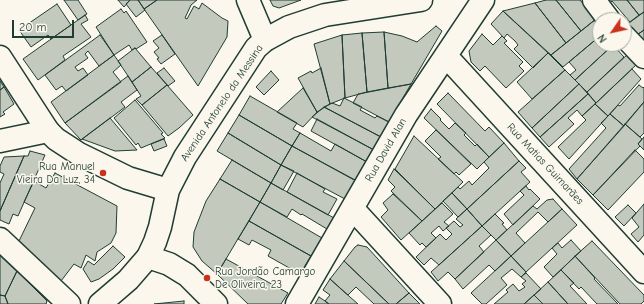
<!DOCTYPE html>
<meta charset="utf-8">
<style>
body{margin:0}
#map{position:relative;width:644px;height:304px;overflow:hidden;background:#fbf7ec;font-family:"Comic Neue",sans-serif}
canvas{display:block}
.north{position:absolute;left:592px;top:12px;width:40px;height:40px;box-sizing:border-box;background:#fbf7ec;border:1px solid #a3ada2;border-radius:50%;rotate:236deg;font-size:11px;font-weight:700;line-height:16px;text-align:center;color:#1f3d34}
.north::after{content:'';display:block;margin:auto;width:14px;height:18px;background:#c8321e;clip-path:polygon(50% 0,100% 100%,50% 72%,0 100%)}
.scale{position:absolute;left:12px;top:20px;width:62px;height:18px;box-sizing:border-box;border:2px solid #1f3d34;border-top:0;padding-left:5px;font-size:12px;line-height:14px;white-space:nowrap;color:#1f3d34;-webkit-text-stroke:3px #fbf7ec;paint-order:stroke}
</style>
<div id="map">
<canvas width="644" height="304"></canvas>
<div class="north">N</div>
<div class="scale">20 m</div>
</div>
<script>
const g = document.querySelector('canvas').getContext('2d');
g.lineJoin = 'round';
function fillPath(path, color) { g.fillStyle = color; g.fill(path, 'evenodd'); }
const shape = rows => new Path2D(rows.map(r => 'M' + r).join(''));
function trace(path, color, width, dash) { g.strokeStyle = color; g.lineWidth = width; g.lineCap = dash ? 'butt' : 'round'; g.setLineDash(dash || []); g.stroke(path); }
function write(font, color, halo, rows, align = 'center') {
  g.font = font + ' "Comic Neue",sans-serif'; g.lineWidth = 3; g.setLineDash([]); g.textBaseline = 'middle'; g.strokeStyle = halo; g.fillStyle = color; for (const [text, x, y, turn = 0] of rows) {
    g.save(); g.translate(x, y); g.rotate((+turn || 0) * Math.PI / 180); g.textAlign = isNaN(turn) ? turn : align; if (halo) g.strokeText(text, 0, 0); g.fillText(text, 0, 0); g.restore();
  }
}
const building = shape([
 [64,0,78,0,87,14,78,20,64,0],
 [118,0,130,0,124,7,118,0],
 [130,0,138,0,145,10,136,17,126,4,130,0],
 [138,0,157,0,144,9,138,0],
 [157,0,197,0,191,5,185,18,187,19,194,6,199,9,202,3,222,18,228,21,227,37,198,86,144,9,157,0],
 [270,0,301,0,279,8,273,6,270,0],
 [546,0,556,0,581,31,566,43,535,3,546,0],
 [556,0,580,0,596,19,581,31,556,0],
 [605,0,627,0,639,15,630,22,612,1,609,4,605,0],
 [627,0,644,0,644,12,639,15,627,0],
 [535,3,566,43,551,55,503,11,535,3],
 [57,4,71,25,51,39,48,35,31,47,19,30,57,4],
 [121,9,124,13,126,11,147,42,136,49,135,48,132,50,129,45,114,55,96,27,121,9],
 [503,11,548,53,533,68,514,49,518,45,515,41,507,34,504,38,491,24,503,11],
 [644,12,644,30,634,37,626,25,644,12],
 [85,15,88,20,81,24,91,37,63,56,65,60,38,80,23,59,85,15],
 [596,19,600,23,600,36,563,67,551,55,596,19],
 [436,26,442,31,411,84,388,88,384,32,402,36,417,42,436,26],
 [644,30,644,48,634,37,644,30],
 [384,32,388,88,367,92,362,33,384,32],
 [362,33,367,92,345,98,342,35,362,33],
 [482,34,493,45,502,36,507,41,504,43,523,62,519,66,524,71,506,88,485,66,480,71,471,62,469,51,482,34],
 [100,35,114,55,99,66,88,51,85,54,88,58,75,67,78,71,83,68,88,75,66,91,62,86,56,90,45,75,100,35],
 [162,35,175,54,161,64,157,59,159,58,154,52,159,48,153,41,162,35],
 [342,35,345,98,330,104,314,44,342,35],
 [600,36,600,44,614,44,575,80,570,75,576,70,569,62,600,36],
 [613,45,624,57,587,92,575,80,613,45],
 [135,48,151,67,132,82,118,61,135,48],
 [548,53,565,70,532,99,517,82,548,53],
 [628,54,637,64,596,103,587,92,628,54],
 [114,55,121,65,113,72,121,82,65,123,51,102,114,55],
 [151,67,167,85,142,105,136,99,141,96,132,82,151,67],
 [164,68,175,81,168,86,157,73,164,68],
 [321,68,330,104,317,112,298,78,311,71,312,73,321,68],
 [632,69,641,79,608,116,595,104,632,69],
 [565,70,579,84,532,128,518,112,565,70],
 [271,71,279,80,264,95,256,87,271,71],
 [128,76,137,90,121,102,125,107,81,140,65,123,128,76],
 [0,81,4,87,0,90,0,81],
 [411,84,389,122,353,103,358,94,411,84],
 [579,84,588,94,540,137,532,128,579,84],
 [167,85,193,115,179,128,168,136,142,105,167,85],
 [639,85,643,88,644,87,644,102,624,126,610,114,618,105,620,106,639,85],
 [4,87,14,104,3,112,5,114,0,117,0,90,4,87],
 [303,88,317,112,303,127,277,112,303,88],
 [448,93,485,131,489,127,504,143,489,157,437,104,448,93],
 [588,94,596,103,582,116,577,110,568,118,574,124,549,147,540,137,588,94],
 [250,96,297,123,293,129,300,133,292,146,239,115,250,96],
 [344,98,362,107,360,110,375,118,377,116,389,122,381,137,324,107,332,103,340,106,344,98],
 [135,100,163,133,161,134,165,138,141,148,138,143,136,145,114,118,135,100],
 [644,102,644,133,640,137,625,124,644,102],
 [595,104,608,116,569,159,558,147,586,120,582,116,595,104],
 [324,107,381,137,374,150,312,117,324,107],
 [431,109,441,119,440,120,449,129,455,123,466,133,464,135,475,146,477,144,489,157,477,169,424,118,431,109],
 [610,114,624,126,577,179,569,169,606,128,601,123,610,114],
 [239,115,292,146,281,165,228,133,239,115],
 [110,118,137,150,115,151,82,139,110,118],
 [317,119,374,150,367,162,311,131,317,119],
 [625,124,642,139,638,144,640,146,593,195,577,179,625,124],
 [436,130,471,164,459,175,456,172,454,174,438,159,441,157,425,141,436,130],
 [228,133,281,165,271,183,217,151,228,133],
 [300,133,331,151,335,144,367,162,357,181,292,146,300,133],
 [414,136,463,182,435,209,395,169,414,136],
 [644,137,644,150,638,144,644,137],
 [164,139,167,146,154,151,151,144,164,139],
 [504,143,519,161,467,209,452,193,458,187,460,189,469,181,472,185,489,168,484,162,504,143],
 [292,146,356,181,345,199,281,165,292,146],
 [635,150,644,159,644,172,608,210,593,195,635,150],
 [30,151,45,155,18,216,13,214,9,224,0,220,0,211,24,156,28,156,30,151],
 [24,156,0,211,0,183,4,174,0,172,0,166,4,157,24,156],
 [232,160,271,183,260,202,220,179,232,160],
 [519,161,526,168,521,172,530,182,482,226,467,209,519,161],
 [281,165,294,171,283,190,271,183,281,165],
 [394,169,435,209,422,221,391,191,395,187,388,180,394,169],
 [55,173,117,206,116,233,111,243,97,252,95,261,86,255,81,268,74,264,61,281,19,241,35,208,24,202,34,181,46,188,55,173],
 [297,173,325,189,323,192,337,199,328,215,287,192,297,173],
 [220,179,260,202,217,274,202,261,193,247,194,232,206,201,220,179],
 [271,183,334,218,327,229,302,214,301,215,292,209,287,217,260,202,271,183],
 [526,186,529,190,530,189,540,199,513,225,504,214,524,195,520,191,526,186],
 [452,193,467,209,458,217,443,201,452,193],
 [393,194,422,221,401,240,381,217,388,210,383,203,393,194],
 [553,199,562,209,548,222,538,212,516,233,525,243,511,256,496,240,533,206,537,209,547,200,553,199],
 [260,202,322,238,311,256,249,221,260,202],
 [442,203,453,214,444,222,449,226,443,231,439,226,431,233,436,238,426,247,422,243,420,245,409,233,442,203],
 [644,204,644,235,638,242,631,234,639,227,632,218,644,204],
 [628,205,636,213,624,226,615,217,628,205],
 [467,209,482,226,439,265,431,258,424,265,416,257,440,234,446,240,452,234,446,228,454,221,460,227,463,225,456,219,467,209],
 [562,209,577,225,526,272,511,256,562,209],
 [495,214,504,223,502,224,507,230,496,240,482,226,495,214],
 [249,221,311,256,300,274,268,256,271,250,252,240,249,245,238,239,249,221],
 [482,226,491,235,479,246,484,252,455,279,448,272,438,281,431,272,482,226],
 [496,240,511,256,495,271,489,265,463,289,455,279,496,240],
 [571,240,581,251,553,277,544,267,557,254,552,248,558,243,562,248,571,240],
 [592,241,644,295,644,301,641,304,620,304,575,256,592,241],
 [358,245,367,247,409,293,396,304,389,304,344,261,355,247,358,245],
 [113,246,125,257,113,269,99,279,91,282,83,269,88,261,94,265,113,246],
 [0,251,8,256,5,260,17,271,5,296,0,295,0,251],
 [511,256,526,272,521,277,512,269,501,278,507,285,486,304,482,304,471,293,511,256],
 [575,256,595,278,594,279,618,304,597,304,581,287,579,289,561,270,575,256],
 [226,259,288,293,281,304,248,304,217,274,226,259],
 [344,261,389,304,374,304,356,287,348,295,330,279,344,261],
 [561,270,574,283,570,286,587,304,568,304,548,282,561,270],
 [17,271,47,301,46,304,8,304,5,296,17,271],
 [526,273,541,289,524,304,494,304,508,292,506,290,513,284,519,291,525,287,522,284,526,281,521,277,526,273],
 [330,279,342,290,358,304,329,304,325,301,330,295,323,290,330,279],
 [548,282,568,304,543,304,534,295,548,282],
 [409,293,420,304,396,304,409,293],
 [0,295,5,296,8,304,0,304,0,295],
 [534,295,543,304,524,304,534,295],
 [319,297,325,301,329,304,315,304,319,297],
 [184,301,184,304,154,304,184,301]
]);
fillPath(building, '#c4c9be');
trace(building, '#1f3d34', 1);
const street = shape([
 [248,0,265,40],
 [594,0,609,20],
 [624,36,644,57],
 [446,56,644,272],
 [0,141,48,131],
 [353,209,440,304],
 [0,239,69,304],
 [148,257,169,264,187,275,216,304],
 [297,304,406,115,483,0]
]);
const secondary = shape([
 [0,57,48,131,56,139,79,154,128,178,168,190],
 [100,304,128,280,148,257,155,242,160,227,168,190,185,157,256,48,265,40,289,27,325,15,421,0]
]);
trace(street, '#1f3d34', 25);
trace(secondary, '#1f3d34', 25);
trace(street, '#fbf7ec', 22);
trace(secondary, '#fbf7ec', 22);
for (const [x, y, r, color] of [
 [103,173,4,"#c8321e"],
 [207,278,4,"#c8321e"]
]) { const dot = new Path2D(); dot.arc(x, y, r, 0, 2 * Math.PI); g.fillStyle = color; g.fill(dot); trace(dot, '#fbf7ec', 1.5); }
write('11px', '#1f3d34', '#fbf7ec', [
 ["Avenida Antonelo da Messina",222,103,-56],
 ["Rua David Alan",386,150,-60],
 ["Rua Matias Guimarães",545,164,47]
]);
write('11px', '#1f3d34', '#fbf7ec', [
 ["Rua Manuel",95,167],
 ["Vieira Da Luz, 34",95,180],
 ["Rua Jordão Camargo",215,272,"left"],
 ["De Oliveira, 23",215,285,"left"]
], 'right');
</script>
